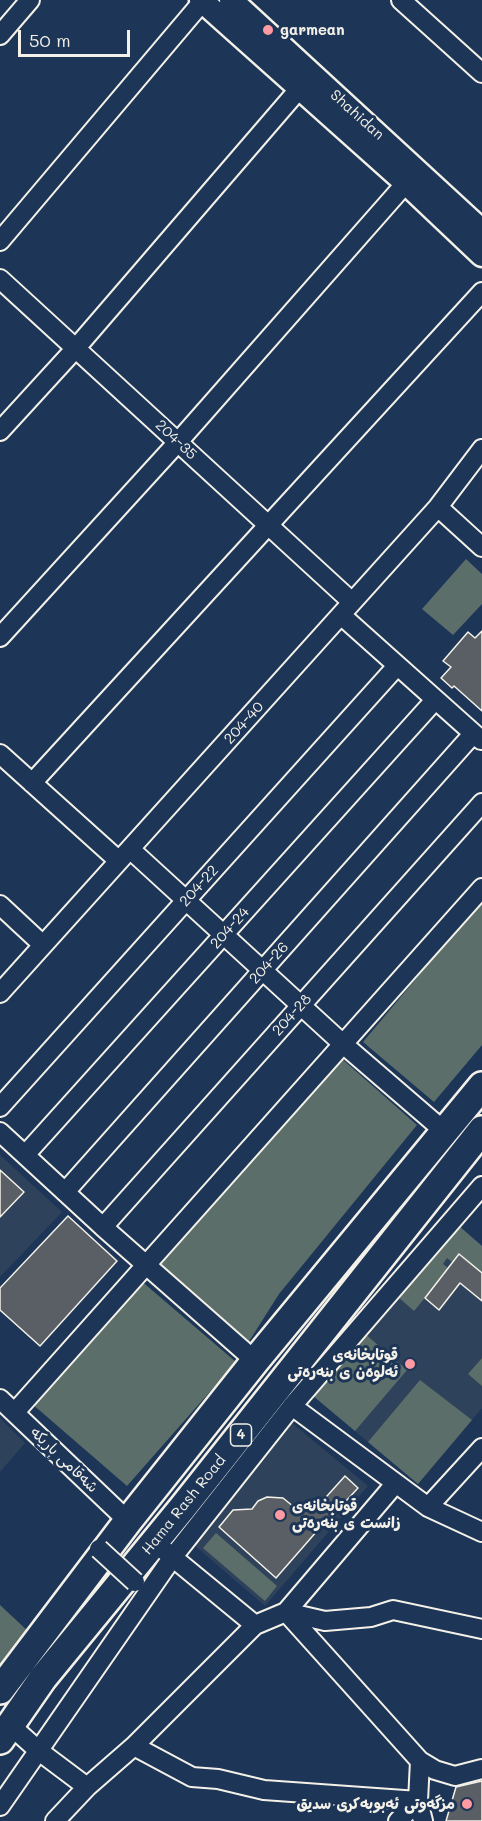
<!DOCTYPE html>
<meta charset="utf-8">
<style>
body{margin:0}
#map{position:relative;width:482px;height:1821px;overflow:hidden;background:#1d3557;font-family:Mali,sans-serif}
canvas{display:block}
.scale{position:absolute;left:18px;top:30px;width:112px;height:27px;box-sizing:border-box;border:3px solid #f4f1e8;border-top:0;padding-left:8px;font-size:18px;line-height:21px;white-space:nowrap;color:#f4f1e8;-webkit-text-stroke:4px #1d3557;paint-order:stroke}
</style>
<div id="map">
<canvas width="482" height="1821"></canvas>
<div class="scale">50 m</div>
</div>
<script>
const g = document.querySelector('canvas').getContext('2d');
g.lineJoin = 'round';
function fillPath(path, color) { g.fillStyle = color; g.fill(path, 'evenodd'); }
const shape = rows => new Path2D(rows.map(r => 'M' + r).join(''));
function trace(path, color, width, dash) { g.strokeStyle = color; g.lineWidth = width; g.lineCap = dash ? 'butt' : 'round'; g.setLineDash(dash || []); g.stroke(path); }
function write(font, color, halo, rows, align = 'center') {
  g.font = font + ' Mali,"Playpen Sans Arabic",sans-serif'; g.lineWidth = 6; g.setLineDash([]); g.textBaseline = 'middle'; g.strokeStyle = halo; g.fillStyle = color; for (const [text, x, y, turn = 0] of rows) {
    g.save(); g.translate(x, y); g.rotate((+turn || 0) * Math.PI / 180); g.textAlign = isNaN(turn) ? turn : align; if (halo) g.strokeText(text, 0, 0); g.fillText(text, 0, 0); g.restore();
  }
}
fillPath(shape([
 [0,1155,62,1212,0,1277],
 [458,1225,482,1246,482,1408,418,1484,312,1395],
 [0,1418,25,1443,0,1472],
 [292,1423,368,1486,265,1606,193,1544]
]), '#2f425b');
fillPath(shape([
 [466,559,482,574,482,604,453,635,422,609],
 [482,900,482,1045,434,1102,363,1042],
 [341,1058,417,1125,279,1294,248,1343,156,1262],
 [458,1225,482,1246,482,1273,459,1254,452,1262,447,1258,443,1264,449,1269,414,1311,397,1296],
 [139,1279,236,1362,127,1486,31,1403],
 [364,1333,407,1370,355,1431,312,1395],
 [482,1358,482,1386,468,1374],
 [420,1380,472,1420,418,1484,368,1442],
 [216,1533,277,1586,265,1601,203,1548],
 [0,1605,29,1632,0,1669]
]), '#5b6e6a');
const building = shape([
 [482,631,482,711,454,686,452,688,441,678,451,667,443,661,468,632,475,638,482,631],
 [0,1170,24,1192,0,1217,0,1170],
 [68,1216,117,1261,40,1346,0,1310,0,1288,68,1216],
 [459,1254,482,1273,482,1301,460,1283,439,1310,425,1298,459,1254],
 [345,1476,358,1488,332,1516,331,1515,276,1578,219,1527,233,1510,252,1509,258,1501,267,1497,283,1498,294,1507,318,1506,345,1476],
 [482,1781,482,1821,446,1821,456,1787,482,1781]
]);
fillPath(building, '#595f65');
trace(building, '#f4f1e8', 1.5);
const minor = shape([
 [401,0,482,73],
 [0,35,30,0],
 [0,241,203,1],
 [0,279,352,602],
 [0,431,76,348,300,88],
 [438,507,482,547],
 [341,615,481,740],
 [0,637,178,442,406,183],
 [0,754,119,861],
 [32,783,482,292],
 [130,849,343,1044,444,1131],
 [0,905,43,945],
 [0,993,438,507,482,449],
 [0,1107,397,666],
 [0,1132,103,1227,245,1352,256,1360],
 [25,1155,435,700],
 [65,1192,473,734],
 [103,1227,482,803],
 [0,1399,128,1521],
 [292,1406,428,1507,482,1532],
 [15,1412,482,888],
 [395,1484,286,1612,420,1761,435,1770,455,1776,482,1769],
 [428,1507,482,1448],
 [165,1551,255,1625],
 [10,1725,39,1751,87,1787],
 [134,1746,192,1777,218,1779,264,1790,418,1801],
 [420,1761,418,1801,423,1821],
 [0,1806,172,1558,292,1406,482,1186],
 [55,1821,87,1787,134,1746,255,1625,286,1612,325,1621,371,1617,393,1610,482,1629],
 [398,1821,418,1801]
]);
const major = shape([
 [201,0,406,183,482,255],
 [231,0,482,231]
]);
const highway = shape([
 [0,1690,128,1521,256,1360,482,1086],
 [0,1740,43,1678,183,1507,482,1130]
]);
trace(minor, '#f4f1e8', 22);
trace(major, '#f4f1e8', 27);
trace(highway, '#f4f1e8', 32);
trace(minor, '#1d3557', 18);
trace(major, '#1d3557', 22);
trace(highway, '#1d3557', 27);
const minorBridge = shape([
 [99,1549,135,1582]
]);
trace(minorBridge, '#f4f1e8', 22, []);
trace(minorBridge, '#1d3557', 18);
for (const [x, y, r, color] of [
 [268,30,6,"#ff9aa2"],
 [410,1364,6,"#ff9aa2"],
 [280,1515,6,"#ff9aa2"],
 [467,1804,6,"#ff9aa2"]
]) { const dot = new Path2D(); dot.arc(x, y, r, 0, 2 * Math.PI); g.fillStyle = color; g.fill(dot); trace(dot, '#1d3557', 2); }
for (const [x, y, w] of [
 [241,1435,21]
]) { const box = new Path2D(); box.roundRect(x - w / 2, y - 11, w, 22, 4.5); g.fillStyle = '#1d3557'; g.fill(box); trace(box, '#f4f1e8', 1.5); }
write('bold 14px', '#f4f1e8', null, [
 ["4",241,1435]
]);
write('bold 15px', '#f4f1e8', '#1d3557', [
 ["garmean",280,30],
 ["قوتابخانەی",398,1355,"right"],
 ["ئەلوەن ی بنەرەتی",398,1372,"right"],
 ["قوتابخانەی",292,1506],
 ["زانست ی بنەرەتی",292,1523],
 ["مزگەوتی ئەبوبەکری سدیق",455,1804,"right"]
], 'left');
write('15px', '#f4f1e8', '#1d3557', [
 ["Shahidan",357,115,42],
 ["204-35",176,440,43],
 ["204-40",244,723,-48],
 ["204-22",199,886,-48],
 ["204-24",230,928,-48],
 ["204-26",269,963,-48],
 ["204-28",292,1015,-48],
 ["شەقامی باریکە",64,1460,44],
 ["Hama Rash Road",184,1505,-51]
]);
</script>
